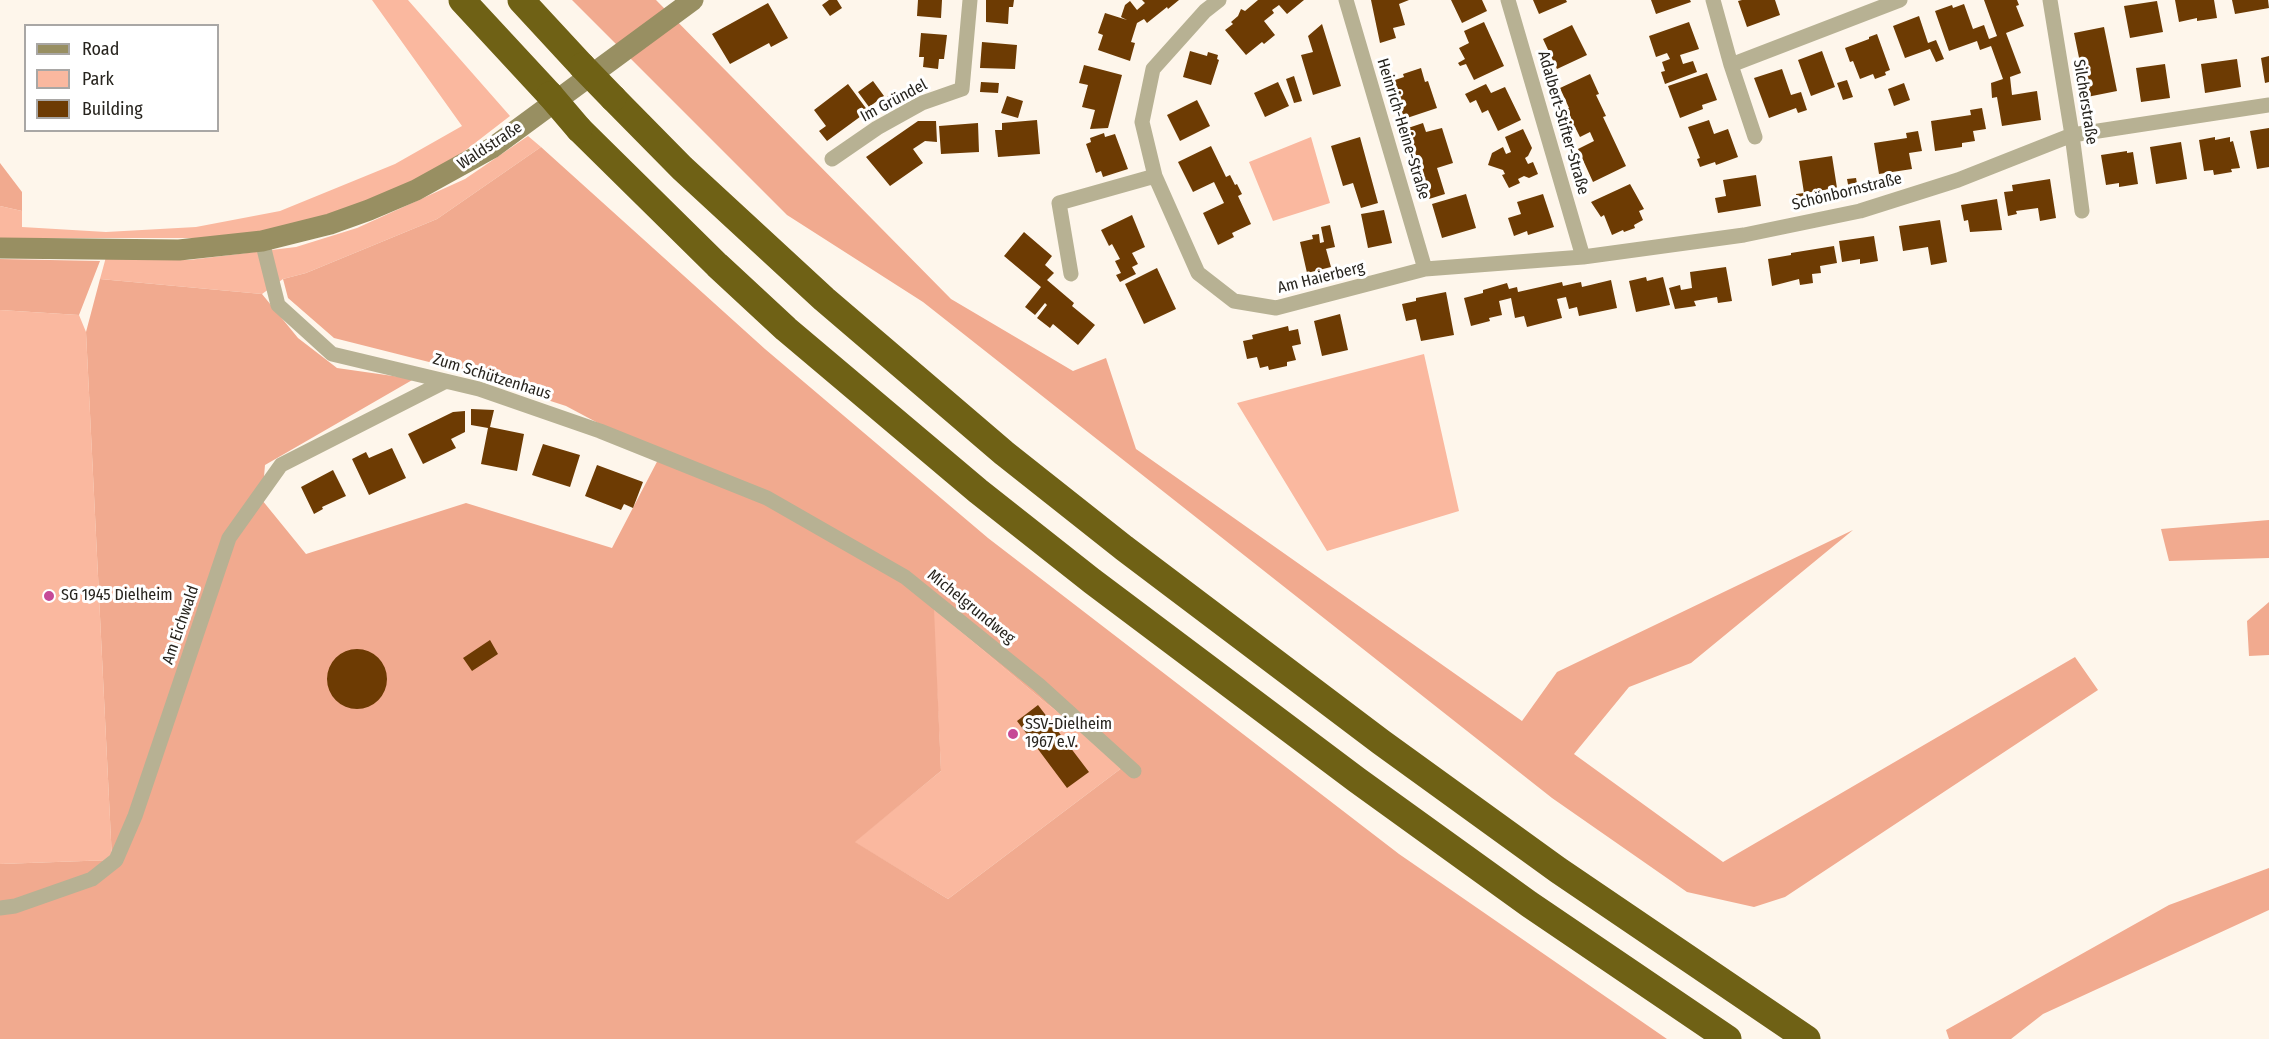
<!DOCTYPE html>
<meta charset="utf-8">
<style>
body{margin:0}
#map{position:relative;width:2269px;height:1039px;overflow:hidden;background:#fef6eb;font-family:"Fira Sans Condensed",sans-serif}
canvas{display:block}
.legend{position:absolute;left:24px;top:24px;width:195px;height:108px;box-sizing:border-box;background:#fff;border:2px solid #a9a7a5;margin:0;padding:8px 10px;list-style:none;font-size:18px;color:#27241e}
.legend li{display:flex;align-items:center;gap:12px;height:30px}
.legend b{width:30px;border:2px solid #a9a7a5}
</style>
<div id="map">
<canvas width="2269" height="1039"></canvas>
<ul class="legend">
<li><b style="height:8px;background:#988f62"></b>Road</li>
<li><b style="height:16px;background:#fab89f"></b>Park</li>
<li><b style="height:16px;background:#6d3b03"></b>Building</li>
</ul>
</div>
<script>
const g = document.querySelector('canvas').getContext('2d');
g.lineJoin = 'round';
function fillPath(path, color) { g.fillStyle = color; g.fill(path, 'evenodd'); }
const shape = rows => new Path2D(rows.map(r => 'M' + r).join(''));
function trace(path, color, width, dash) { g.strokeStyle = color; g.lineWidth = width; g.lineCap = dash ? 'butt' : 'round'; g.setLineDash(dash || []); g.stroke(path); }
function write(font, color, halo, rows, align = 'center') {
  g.font = font + ' "Fira Sans Condensed",sans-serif'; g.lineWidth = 6; g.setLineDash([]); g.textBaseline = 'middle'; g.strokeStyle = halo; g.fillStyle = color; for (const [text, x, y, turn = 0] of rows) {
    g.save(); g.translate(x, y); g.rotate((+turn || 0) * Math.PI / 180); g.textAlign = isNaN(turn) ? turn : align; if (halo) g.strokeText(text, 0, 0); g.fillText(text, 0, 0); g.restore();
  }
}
fillPath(shape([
 [372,0,408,0,510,116,453,160,390,194,334,215,274,230,213,238,0,238,0,206,22,211,22,227,106,232,196,227,280,211,395,164,462,126],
 [528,136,541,147,437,219,306,273,283,279,262,294,100,279,106,257,189,260,296,247,357,228,465,179],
 [1311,137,1330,203,1273,221,1249,162],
 [0,310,79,315,86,332,112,860,0,864],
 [1424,354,1459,511,1327,551,1237,403],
 [933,608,1046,703,1127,764,948,899,854,842,941,771]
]), '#fab89f');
fillPath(shape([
 [572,0,656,0,951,299,1073,371,1106,358,1136,449,1522,721,1557,672,1853,530,1691,663,1629,687,1574,754,1723,862,2075,657,2098,690,1785,897,1754,907,1687,892,1552,798,923,302,787,215],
 [541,147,765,349,988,538,1399,854,1667,1039,0,1039,0,864,112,860,86,332,100,279,262,294,298,338,337,368,414,379,265,465,262,500,306,554,466,503,612,548,660,456,566,406,433,363,334,338,288,298,283,279,306,273,437,219],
 [934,609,1046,703,1127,764,948,899,855,842,941,771],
 [0,163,22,192,22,211,0,206],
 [0,259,100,261,79,315,0,310],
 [2269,520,2269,558,2169,561,2161,529],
 [2269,602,2269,655,2249,656,2247,621],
 [2269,868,2269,910,2043,1014,2011,1039,1949,1039,1946,1030,2169,905]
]), '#f1aa8f');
fillPath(shape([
 [829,0,837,0,842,8,830,16,822,5],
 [918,0,942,0,941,18,917,16],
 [986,0,1014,0,1013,7,1009,7,1008,24,986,22],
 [1142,0,1179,0,1168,9,1167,7,1147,23,1144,19,1137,23,1131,42,1135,43,1130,61,1098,50,1103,35,1098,33,1105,13,1127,20,1121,17,1125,5,1130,1,1137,10,1145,3],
 [1258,0,1304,0,1287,14,1279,5,1272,10,1274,13,1264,21,1275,35,1264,44,1262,42,1246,55,1225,30,1233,24,1231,22,1238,16,1241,9,1245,11],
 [1371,0,1409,0,1399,4,1405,25,1393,28,1396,38,1380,43],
 [1451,0,1482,0,1487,11,1462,23],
 [1533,0,1566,0,1567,2,1539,14],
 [1651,0,1690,0,1691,2,1656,14],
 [1742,0,1775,0,1780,15,1747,27,1738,1],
 [1984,0,2017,0,2019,5,2016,6,2024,26,2006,33,2021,73,2010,77,2012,95,2037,91,2041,120,2002,126,1997,97,1992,98,1991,83,2003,79,1991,46,1980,50,1977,41,1949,51,1935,11,1952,5,1953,8,1964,4,1973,29,1984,25,1989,39,1997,36],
 [2175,0,2214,0,2217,18,2197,21,2197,18,2179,22],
 [2232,0,2268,0,2269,8,2235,14],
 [2157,1,2163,32,2130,38,2124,6],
 [768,3,788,38,771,47,769,43,730,64,712,34],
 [1919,16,1928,43,1936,40,1944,59,1936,62,1930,49,1905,58,1893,26],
 [1484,22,1504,66,1474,80,1466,64,1460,66,1458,63,1465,59,1459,48,1469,43,1464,31],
 [1689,22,1699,49,1680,55,1683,64,1693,61,1697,72,1665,84,1661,72,1665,71,1662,62,1670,59,1667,53,1656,57,1649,36],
 [1322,24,1341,86,1313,95,1301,55,1313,52,1308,36],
 [1572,25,1587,55,1557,69,1543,39],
 [2104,27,2117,91,2087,97,2074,33],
 [921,33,947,35,944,59,939,59,938,69,923,67,924,57,919,57],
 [1877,34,1890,70,1885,72,1886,75,1875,79,1873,74,1860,79,1853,61,1850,62,1845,48,1869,39,1869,37],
 [982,42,1017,45,1015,69,980,68],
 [1190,51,1207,56,1208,52,1218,55,1217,59,1219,60,1211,85,1183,77],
 [1822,51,1835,87,1811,96,1798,60],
 [2269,56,2269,82,2265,83,2261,58],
 [2237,59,2241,87,2205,93,2201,64],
 [2165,64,2170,98,2141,102,2136,68],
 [1084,65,1122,75,1108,128,1090,129,1095,110,1082,107,1088,85,1079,83],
 [1421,68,1425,82,1428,81,1437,108,1404,119,1392,81,1404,77,1403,74],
 [1782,69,1791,95,1801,92,1807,110,1798,113,1796,108,1769,118,1754,78],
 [1707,73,1717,100,1702,105,1703,109,1680,118,1668,86],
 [1590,74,1599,94,1596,95,1606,116,1603,117,1626,166,1593,182,1578,149,1594,141,1590,132,1580,137,1575,127,1572,128,1569,121,1572,120,1566,109,1569,108,1560,88],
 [1294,76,1302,101,1294,103,1286,79],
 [1847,80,1853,97,1843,100,1837,83],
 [873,81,884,96,869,107,858,92],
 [981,82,999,83,998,93,980,92],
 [1278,82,1289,106,1265,117,1254,93],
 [1904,83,1910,100,1894,106,1888,89],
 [848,84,868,111,827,141,819,131,826,126,814,110],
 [1486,84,1491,93,1505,87,1521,120,1498,131,1488,110,1482,113,1476,100,1470,103,1465,94],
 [894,93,898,99,890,103,887,97],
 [1007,96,1023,101,1018,118,1001,113],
 [1197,100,1210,126,1180,141,1167,115],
 [1982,108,1986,129,1973,131,1975,141,1962,143,1962,147,1935,151,1931,121,1971,115,1970,110],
 [1037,120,1040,154,998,157,995,130,1002,130,1002,123],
 [1709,120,1714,134,1728,129,1738,157,1716,165,1715,162,1700,167,1697,159,1700,158,1688,127],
 [918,121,936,121,937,142,925,141,913,149,923,163,890,186,866,157],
 [978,123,979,152,941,154,939,126],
 [1423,123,1426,132,1442,128,1453,163,1437,168,1445,194,1429,199,1408,128],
 [2269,128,2269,167,2257,169,2250,131],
 [1523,129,1532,148,1528,156,1525,158,1528,164,1533,162,1538,174,1529,178,1524,176,1518,179,1520,183,1509,188,1502,175,1505,174,1503,170,1488,165,1492,153,1503,147,1506,154,1511,152,1505,137],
 [1918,131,1922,151,1909,153,1912,169,1879,174,1874,143,1907,138,1906,133],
 [1104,133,1105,137,1115,134,1128,169,1103,177,1101,171,1096,173,1086,144,1091,142,1090,138],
 [1360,137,1378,203,1361,208,1353,183,1343,186,1331,146],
 [2215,137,2215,140,2230,137,2230,142,2233,141,2240,168,2231,169,2232,172,2214,175,2213,170,2204,171,2199,140],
 [2181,142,2187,179,2156,184,2150,147],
 [1211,146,1226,177,1230,175,1235,185,1237,184,1242,194,1238,196,1251,224,1232,233,1234,237,1218,245,1203,213,1224,203,1214,182,1193,192,1178,162],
 [2127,151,2127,153,2133,152,2138,184,2119,187,2119,183,2106,185,2101,155],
 [1832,156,1837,188,1804,193,1799,161],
 [1756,175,1761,206,1718,213,1715,198,1726,196,1723,180],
 [1856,178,1859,194,1850,195,1847,179],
 [2050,179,2056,218,2040,221,2038,208,2016,211,2017,214,2008,216,2004,192,2013,191,2012,185],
 [1630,184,1644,209,1639,211,1643,220,1634,225,1635,228,1624,232,1623,230,1612,235,1604,215,1601,217,1591,202],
 [1804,193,1807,208,1798,209,1796,194],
 [1466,194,1476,228,1442,238,1432,204],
 [1543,194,1554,227,1528,235,1527,231,1514,236,1508,218,1521,214,1517,202],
 [1997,199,2002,230,1970,232,1968,220,1964,221,1961,205],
 [1384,210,1392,243,1368,248,1361,214],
 [1132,215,1145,247,1132,253,1138,264,1132,267,1136,274,1120,282,1116,275,1121,273,1115,261,1120,259,1112,244,1109,246,1101,230],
 [1940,220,1947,262,1931,265,1928,247,1903,251,1899,226],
 [1330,225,1335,247,1326,249,1331,267,1307,273,1300,242,1313,239,1312,235,1319,234,1320,243,1324,242,1321,227],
 [1024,232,1052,256,1045,265,1054,273,1047,280,1074,303,1072,306,1095,325,1078,345,1053,324,1050,328,1037,318,1047,305,1045,303,1035,315,1025,307,1041,287,1004,256],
 [1874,236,1878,261,1860,264,1860,259,1842,262,1839,241],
 [1834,246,1837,263,1820,266,1821,273,1812,274,1813,283,1800,285,1799,279,1772,286,1768,259,1791,255,1791,253],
 [1726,267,1732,301,1718,303,1717,297,1694,301,1696,306,1675,309,1669,288,1680,285,1681,290,1692,288,1690,272],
 [1157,268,1176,309,1144,324,1125,284],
 [1646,277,1647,281,1663,277,1670,305,1636,312,1629,281],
 [1611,280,1617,308,1579,316,1577,307,1569,309,1566,297,1557,299,1562,318,1527,327,1524,316,1515,318,1511,298,1499,301,1502,315,1489,318,1490,321,1471,326,1464,298,1483,293,1483,290,1507,283,1509,289,1517,287,1518,292,1562,282,1563,286,1581,282,1582,287],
 [1446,292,1454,335,1421,341,1416,319,1406,321,1402,304,1416,301,1416,298],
 [1340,314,1348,350,1322,356,1314,321],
 [1288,326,1289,331,1298,329,1301,344,1292,346,1296,360,1287,362,1287,366,1269,370,1268,366,1260,368,1257,357,1247,359,1243,341,1253,339,1252,335],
 [471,409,494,410,490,427,524,434,517,471,481,464,488,428,471,425],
 [465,411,465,432,451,439,456,448,423,464,408,434,453,412],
 [543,444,580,455,570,487,532,475],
 [392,448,406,478,369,495,352,459,366,452,369,458],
 [597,465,643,482,633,508,624,504,621,510,585,496],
 [333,470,346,496,322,507,323,509,314,514,301,487],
 [490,640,498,654,472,671,463,658],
 '327 679a30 30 0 1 1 60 0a30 30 0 1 1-60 0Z',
 [1038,705,1089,772,1067,788,1017,721]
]), '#6d3b03');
trace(shape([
 [1219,0,1205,11,1153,69,1142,122,1155,176,1198,273,1234,301,1276,308,1425,269,1583,257,1744,235,1860,211,1958,180,2072,135,2269,105],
 [1346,0,1425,269],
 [1508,0,1583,257],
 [1713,0,1731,65],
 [2050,0,2072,135,2082,211],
 [1755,137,1731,65,1900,0],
 [832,159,877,128,922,103,962,89,970,0],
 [262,241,278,305,332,354,479,389,600,431,767,498,905,577,1039,685,1134,771],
 [1071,274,1059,203,1155,176],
 [0,908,15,906,92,879,116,860,135,816,229,538,281,465,444,382]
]), '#b7b193', 15);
trace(shape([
 [0,248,179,250,262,241,330,224,369,210,416,190,492,148,693,0]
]), '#988f62', 21);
trace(shape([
 [462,0,550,95],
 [521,0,582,66],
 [613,98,682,168,824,299,1004,453,1124,548,1381,742,1558,870,1807,1039],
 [579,129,717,265,786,329,978,491,1092,581,1357,780,1529,904,1728,1039]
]), '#6f6115', 27);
trace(shape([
 [582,66,613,98],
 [550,95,579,129]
]), '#6f6115', 27);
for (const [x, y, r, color] of [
 [49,596,6,"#c64997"],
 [1013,734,6,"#c64997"]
]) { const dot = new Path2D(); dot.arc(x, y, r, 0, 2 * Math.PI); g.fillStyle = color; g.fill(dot); trace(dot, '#fff', 2); }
write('16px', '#27241e', '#fff', [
 ["Im Gründel",894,101,-28],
 ["Silcherstraße",2085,102,81],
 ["Adalbert-Stifter-Straße",1563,123,74],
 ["Heinrich-Heine-Straße",1403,129,73],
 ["Waldstraße",490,146,-33],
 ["Schönbornstraße",1847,192,-14],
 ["Am Haierberg",1321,278,-14],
 ["Zum Schützenhaus",492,377,17],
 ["Michelgrundweg",971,607,39],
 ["Am Eichwald",181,625,-71]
]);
write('16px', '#27241e', '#fff', [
 ["SG 1945 Dielheim",61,596],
 ["SSV-Dielheim",1025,725],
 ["1967 e.V.",1025,743]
], 'left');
</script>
